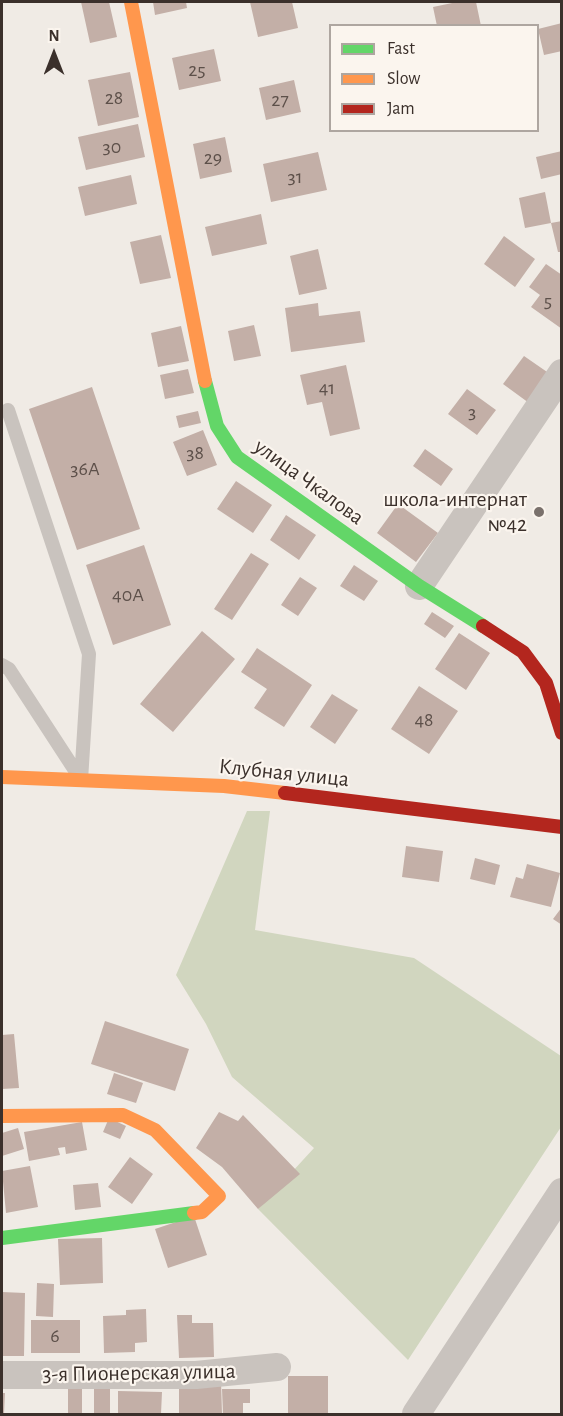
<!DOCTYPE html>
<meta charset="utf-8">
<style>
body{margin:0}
#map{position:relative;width:563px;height:1416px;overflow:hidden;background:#f0ebe5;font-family:"Alegreya Sans",sans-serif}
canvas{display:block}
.frame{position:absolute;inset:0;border:3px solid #3b302b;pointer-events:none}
.legend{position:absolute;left:329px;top:24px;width:210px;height:108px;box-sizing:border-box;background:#fbf5ee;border:2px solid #aea6a0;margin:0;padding:8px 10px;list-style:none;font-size:18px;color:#3b302b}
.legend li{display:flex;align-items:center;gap:12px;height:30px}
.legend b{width:30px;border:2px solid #aea6a0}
.north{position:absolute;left:24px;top:24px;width:60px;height:60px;-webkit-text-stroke:4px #fbf5ee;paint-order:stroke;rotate:0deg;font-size:16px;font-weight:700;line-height:24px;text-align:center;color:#3b302b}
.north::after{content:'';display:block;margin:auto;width:21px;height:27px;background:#3b302b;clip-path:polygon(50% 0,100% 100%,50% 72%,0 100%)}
</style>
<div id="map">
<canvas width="563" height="1416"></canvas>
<div class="frame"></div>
<ul class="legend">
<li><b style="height:8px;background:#63d668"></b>Fast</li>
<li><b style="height:8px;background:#ff974d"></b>Slow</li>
<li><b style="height:8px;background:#b3261e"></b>Jam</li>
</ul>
<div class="north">N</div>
</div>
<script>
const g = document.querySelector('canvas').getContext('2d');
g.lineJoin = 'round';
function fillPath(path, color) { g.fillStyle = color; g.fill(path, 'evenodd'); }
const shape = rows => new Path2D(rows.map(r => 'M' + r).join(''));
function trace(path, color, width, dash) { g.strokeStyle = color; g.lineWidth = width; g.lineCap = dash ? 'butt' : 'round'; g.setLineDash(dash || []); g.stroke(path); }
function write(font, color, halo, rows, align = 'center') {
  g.font = font + ' "Alegreya Sans",sans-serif'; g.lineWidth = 4.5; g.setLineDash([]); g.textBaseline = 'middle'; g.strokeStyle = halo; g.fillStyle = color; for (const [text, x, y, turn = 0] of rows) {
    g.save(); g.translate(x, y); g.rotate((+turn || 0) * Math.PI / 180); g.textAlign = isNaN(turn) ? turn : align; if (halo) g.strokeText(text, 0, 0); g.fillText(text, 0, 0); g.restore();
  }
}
fillPath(shape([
 [247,811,270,811,255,930,414,958,561,1056,561,1127,408,1360,258,1209,314,1148,232,1077,206,1024,176,975]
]), '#d1d6bf');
fillPath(shape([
 [81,2,109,2,117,37,90,43],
 [153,2,186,2,187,8,155,15],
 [250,2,292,2,298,28,258,37],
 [457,2,476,2,481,26,437,26,433,7],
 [562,23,562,51,544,55,538,29],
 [214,49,221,81,179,90,172,58],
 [130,72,139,117,98,126,88,80],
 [294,80,301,112,266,120,259,88],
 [138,124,145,157,86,170,78,137],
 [225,137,232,172,200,179,193,144],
 [562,151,562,174,541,179,536,157],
 [318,152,327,190,271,202,263,164],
 [131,175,137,204,85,216,78,187],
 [545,192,551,223,525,228,519,198],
 [261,214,267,244,212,256,205,227],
 [562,221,562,252,558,252,551,223],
 [161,235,171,278,140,284,130,242],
 [504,236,535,259,515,287,484,264],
 [318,249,327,289,299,295,290,256],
 [546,264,562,275,562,329,531,307,540,295,529,287],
 [318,303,319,316,360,311,365,342,291,352,285,308],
 [254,325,261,356,234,361,228,331],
 [181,326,189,361,158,367,151,333],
 [524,356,550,374,529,403,503,384],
 [346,365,360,429,330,436,322,402,307,405,300,375],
 [188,369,194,393,165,399,160,375],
 [92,387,140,529,77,550,29,409],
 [467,389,496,410,477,435,448,414],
 [198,411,201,423,179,428,176,416],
 [203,430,217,465,187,476,173,442],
 [425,449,453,469,441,486,413,466],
 [236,481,272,505,253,533,217,509],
 [398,504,438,533,416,562,377,533],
 [286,515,316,535,299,560,270,540],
 [144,545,171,625,113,645,86,565],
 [251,553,269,564,232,620,214,609],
 [354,565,378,581,364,601,340,586],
 [300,577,317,588,298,616,281,605],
 [432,612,454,626,445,638,424,624],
 [202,631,235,659,173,732,140,704],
 [459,633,490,653,466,690,435,669],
 [257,648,312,685,284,727,254,708,267,689,241,672],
 [419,686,458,711,429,754,391,729],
 [332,694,358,710,335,744,310,727],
 [406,846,443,851,439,882,402,877],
 [475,858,500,865,495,885,470,879],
 [527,864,560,873,551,907,510,897,516,877,523,879],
 [562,907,562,925,553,919],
 [105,1021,189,1049,175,1091,91,1064],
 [14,1034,19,1088,2,1089,2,1035],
 [114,1073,143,1083,136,1103,107,1094],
 [219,1112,238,1121,243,1115,300,1174,258,1209,222,1167,196,1148],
 [109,1118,126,1126,120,1139,103,1132],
 [82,1122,87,1150,66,1154,65,1147,58,1148,60,1155,29,1161,24,1132],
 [18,1128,24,1149,2,1156,2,1133],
 [130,1157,153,1174,132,1204,108,1187],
 [30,1166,38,1207,6,1213,2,1171],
 [98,1183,101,1207,75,1210,73,1185],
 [194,1216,207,1255,168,1268,155,1229],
 [102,1238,103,1283,60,1285,58,1239],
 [37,1283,54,1284,53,1317,36,1316],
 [2,1292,25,1293,24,1356,2,1356],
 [146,1309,147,1342,135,1343,135,1352,104,1353,103,1316,126,1315,126,1310],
 [177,1315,192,1315,192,1323,213,1323,214,1357,179,1358],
 [31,1320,80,1320,80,1353,31,1353],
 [288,1376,328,1376,328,1414,288,1413],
 [221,1381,222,1414,179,1414,179,1388],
 [68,1389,82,1389,82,1414,68,1414],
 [94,1389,110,1389,110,1414,94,1414],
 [222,1389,250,1389,250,1403,243,1403,243,1414,223,1414],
 [118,1391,162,1392,161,1414,118,1414],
 [2,1393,5,1393,4,1414,2,1414]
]), '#c3afa7');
trace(shape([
 [8,410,89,654,81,780],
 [2,665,9,669,80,778]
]), '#c9c3be', 14);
trace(shape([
 [419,586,562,373],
 [2,1375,196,1375,277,1367],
 [416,1414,562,1192]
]), '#c9c3be', 28);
trace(shape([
 [205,381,217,426,237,457,419,586,483,626],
 [2,1238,194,1213]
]), '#63d668', 14);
trace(shape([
 [131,2,205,381],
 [2,777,224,786,285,793],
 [2,1116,123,1115,155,1130,219,1196,202,1212,194,1213]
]), '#ff974d', 14);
trace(shape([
 [483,626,523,652,546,683,562,733],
 [285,793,562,827]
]), '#b3261e', 14);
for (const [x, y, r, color] of [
 [539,512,6,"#7a716c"]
]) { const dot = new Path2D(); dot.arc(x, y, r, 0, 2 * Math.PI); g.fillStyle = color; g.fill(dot); trace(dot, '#fbf5ee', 2); }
write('20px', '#5d504a', null, [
 ["25",197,70],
 ["28",114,98],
 ["27",280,100],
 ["30",112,147],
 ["29",213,158],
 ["31",295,177],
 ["5",548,301],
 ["41",327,388],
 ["3",472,412],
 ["38",195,453],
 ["36А",85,469],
 ["40А",128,595],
 ["48",424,720],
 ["6",55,1336]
]);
write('22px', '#3b302b', '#fbf5ee', [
 ["улица Чкалова",309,482,36],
 ["Клубная улица",284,773,6],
 ["3-я Пионерская улица",139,1373,-1]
]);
write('22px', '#3b302b', '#fbf5ee', [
 ["школа-интернат",527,499],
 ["№42",527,524]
], 'right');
</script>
